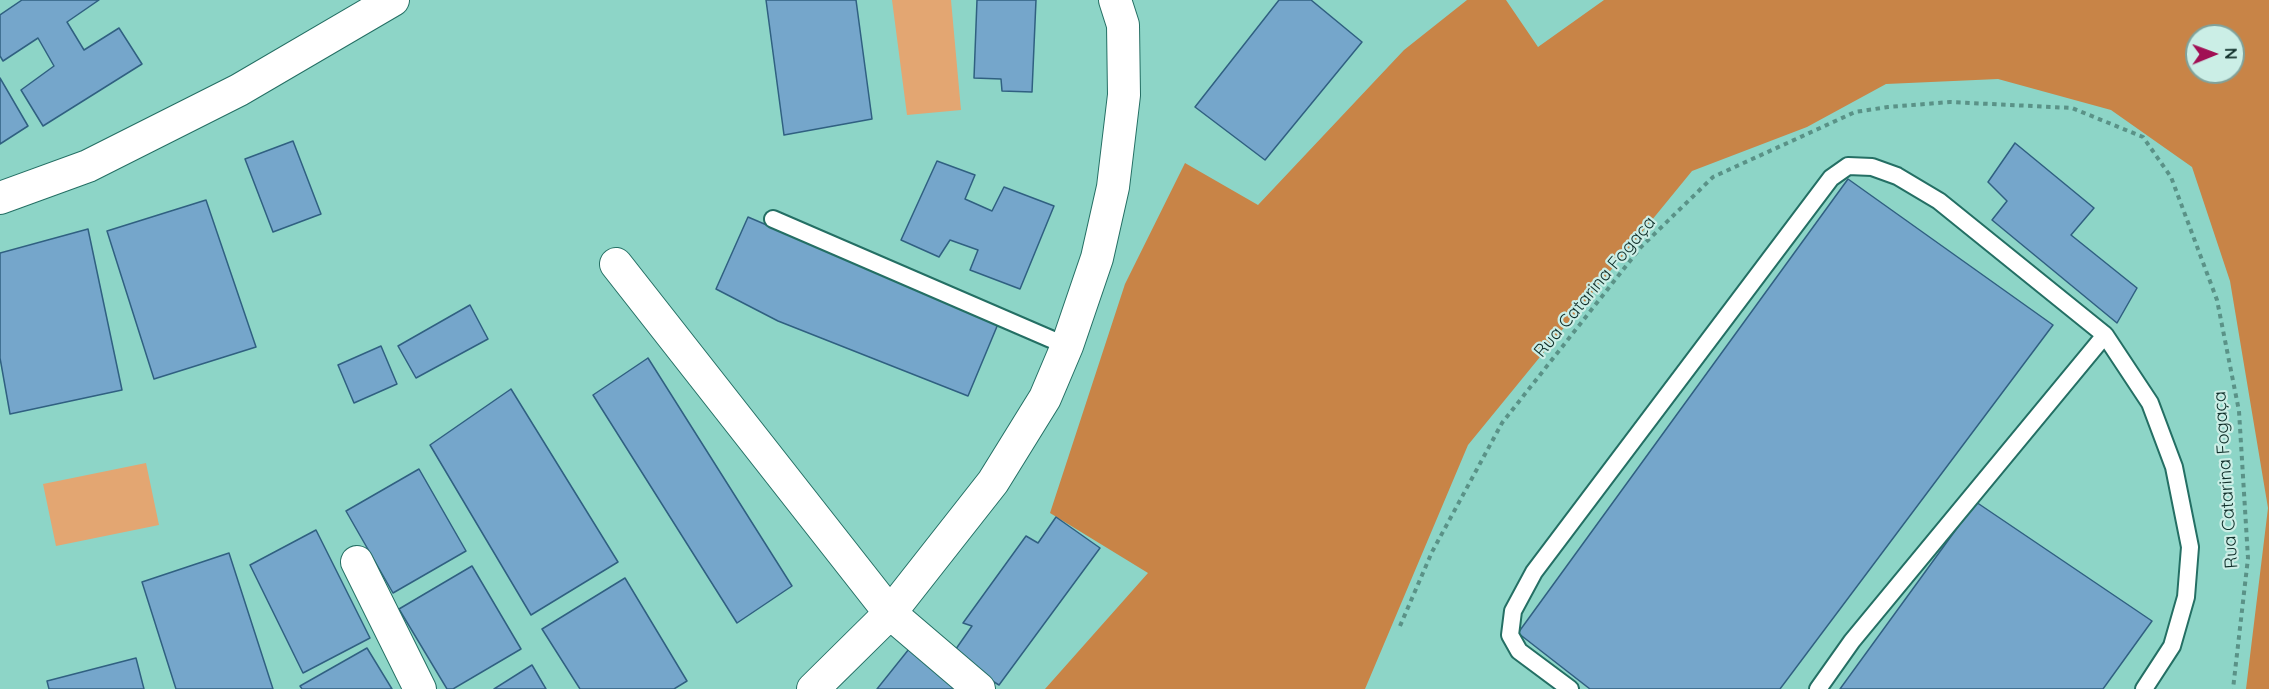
<!DOCTYPE html>
<meta charset="utf-8">
<style>
body{margin:0}
#map{position:relative;width:2269px;height:689px;overflow:hidden;background:#8dd5c7;font-family:Quicksand,sans-serif}
canvas{display:block}
.north{position:absolute;left:2185px;top:24px;width:60px;height:60px;box-sizing:border-box;background:#cbeee6;border:2px solid #80a19a;border-radius:50%;rotate:89deg;font-size:16px;font-weight:700;line-height:24px;text-align:center;color:#0f2e29}
.north::after{content:'';display:block;margin:auto;width:21px;height:27px;background:#a10f54;clip-path:polygon(50% 0,100% 100%,50% 72%,0 100%)}
</style>
<div id="map">
<canvas width="2269" height="689"></canvas>
<div class="north">N</div>
</div>
<script>
const g = document.querySelector('canvas').getContext('2d');
g.lineJoin = 'round';
function fillPath(path, color) { g.fillStyle = color; g.fill(path, 'evenodd'); }
const shape = rows => new Path2D(rows.map(r => 'M' + r).join(''));
function trace(path, color, width, dash) { g.strokeStyle = color; g.lineWidth = width; g.lineCap = dash ? 'butt' : 'round'; g.setLineDash(dash || []); g.stroke(path); }
function write(font, color, halo, rows, align = 'center') {
  g.font = font + ' Quicksand,sans-serif'; g.lineWidth = 4.5; g.setLineDash([]); g.textBaseline = 'middle'; g.strokeStyle = halo; g.fillStyle = color; for (const [text, x, y, turn = 0] of rows) {
    g.save(); g.translate(x, y); g.rotate((+turn || 0) * Math.PI / 180); g.textAlign = isNaN(turn) ? turn : align; if (halo) g.strokeText(text, 0, 0); g.fillText(text, 0, 0); g.restore();
  }
}
fillPath(shape([
 [892,0,951,0,961,110,907,115],
 [146,463,159,525,56,546,43,484]
]), '#e3a672');
fillPath(shape([
 [1467,0,1506,0,1538,47,1604,0,2269,0,2269,689,2246,689,2268,508,2230,281,2192,167,2111,110,1998,79,1886,84,1807,127,1692,171,1468,445,1365,689,1045,689,1148,573,1050,513,1125,284,1185,163,1258,205,1404,50],
 [2197,36,2233,36,2233,72,2197,72]
]), '#c88447');
const building = shape([
 [22,0,99,0,67,22,84,50,119,28,142,64,43,126,21,90,54,66,38,38,3,61,0,56,0,15,22,0],
 [766,0,856,0,872,119,784,135,766,0],
 [977,0,1036,0,1032,92,1002,91,1001,79,974,78,977,0],
 [1279,0,1311,0,1362,42,1265,160,1195,107,1279,0],
 [0,78,28,126,0,144,0,78],
 [293,141,321,214,273,232,245,159,293,141],
 [2015,143,2094,208,2071,235,2137,288,2117,323,1992,220,2007,201,1988,182,2015,143],
 [937,161,975,175,965,199,992,211,1004,187,1054,206,1020,289,970,270,978,250,950,240,939,257,901,240,937,161],
 [1848,179,2053,325,1780,689,1590,689,1518,633,1848,179],
 [206,200,256,347,154,379,107,231,206,200],
 [748,217,998,324,968,396,778,321,716,289,748,217],
 [88,229,122,390,10,414,0,358,0,253,88,229],
 [470,305,488,339,416,378,398,346,470,305],
 [381,346,397,384,354,403,338,365,381,346],
 [648,358,792,586,737,623,593,395,648,358],
 [511,389,618,562,531,615,430,445,511,389],
 [419,469,466,551,393,593,346,511,419,469],
 [1976,502,2152,621,2103,689,1840,689,1976,502],
 [1056,517,1100,548,999,685,951,656,972,626,963,623,1026,536,1038,543,1056,517],
 [316,530,370,638,303,673,250,565,316,530],
 [229,553,273,689,176,689,142,582,229,553],
 [472,566,521,649,453,689,447,689,399,609,472,566],
 [625,578,687,681,674,689,580,689,542,629,625,578],
 [367,648,392,689,302,689,300,686,367,648],
 [909,649,960,689,877,689,909,649],
 [136,658,144,689,49,689,47,681,136,658],
 [532,665,546,689,494,689,532,665]
]);
fillPath(building, '#75a6cb');
trace(building, '#306081', 1.5);
const lane = shape([
 [773,219,1067,346],
 [2105,335,2150,403,2174,467,2190,547,2186,597,2172,646,2144,689],
 [1570,689,1519,651,1510,635,1513,611,1534,572,1831,178,1848,166,1872,167,1897,176,1939,201,2105,335,1852,641,1818,689]
]);
const street = shape([
 [0,198,88,166,239,90,393,0],
 [616,264,890,613,979,689],
 [357,562,420,689],
 [813,689,890,613,993,482,1045,398,1067,346,1097,258,1113,187,1124,95,1123,25,1115,0]
]);
trace(lane, '#246f64', 20);
trace(street, '#246f64', 34);
trace(shape([
 [1400,626,1432,552,1502,423,1641,247,1713,177,1855,112,1888,107,1950,102,2072,108,2143,137,2171,177,2217,300,2239,411,2248,558,2233,689]
]), '#5a9287', 4, [4.5, 4.5]);
trace(lane, '#fff', 16);
trace(street, '#fff', 32);
write('18px', '#0f2e29', '#cbeee6', [
 ["Rua Catarina Fogaça",1595,287,-50],
 ["Rua Catarina Fogaça",2226,480,-94]
]);
</script>
